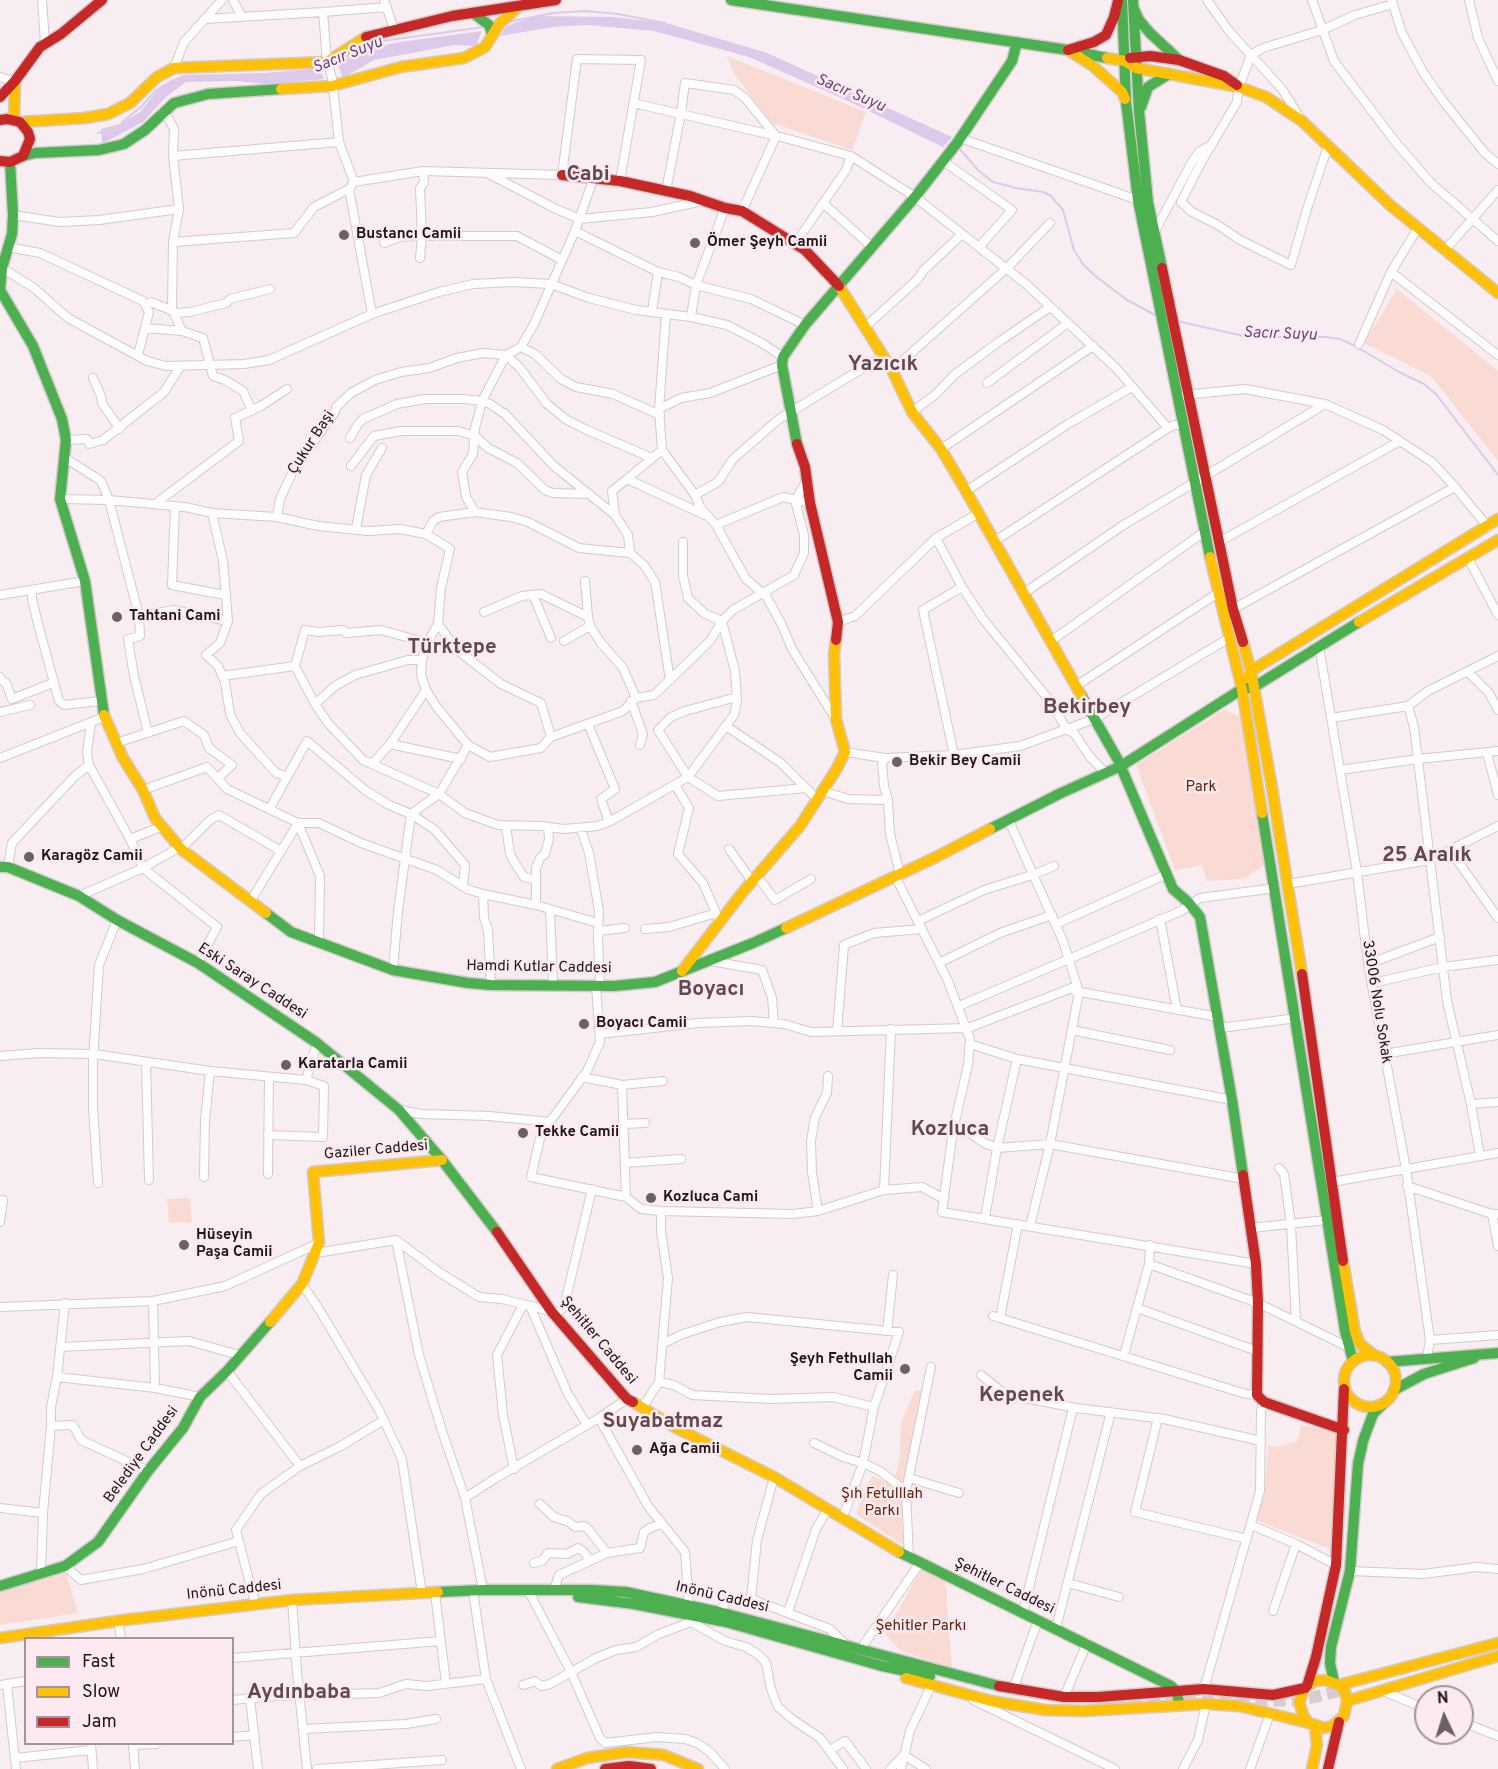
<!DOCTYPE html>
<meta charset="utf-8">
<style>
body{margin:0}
#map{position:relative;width:1498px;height:1769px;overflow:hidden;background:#f8eef1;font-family:Overpass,sans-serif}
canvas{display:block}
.legend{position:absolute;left:24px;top:1637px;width:210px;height:108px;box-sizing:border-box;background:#fde9f0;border:2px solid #a4949a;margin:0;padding:8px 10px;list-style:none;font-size:18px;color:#1e1518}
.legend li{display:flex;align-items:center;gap:12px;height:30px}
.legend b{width:30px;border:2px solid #a4949a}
.north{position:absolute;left:1414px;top:1685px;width:60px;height:60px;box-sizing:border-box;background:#fde9f0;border:2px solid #a4949a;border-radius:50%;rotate:356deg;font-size:16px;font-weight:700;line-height:24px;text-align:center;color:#1e1518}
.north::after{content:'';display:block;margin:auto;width:21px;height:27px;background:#6a6164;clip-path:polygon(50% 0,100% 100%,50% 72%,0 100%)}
</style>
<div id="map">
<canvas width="1498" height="1769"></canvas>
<ul class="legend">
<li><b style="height:8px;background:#4caf50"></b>Fast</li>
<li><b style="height:8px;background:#ffc107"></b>Slow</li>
<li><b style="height:8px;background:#c62828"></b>Jam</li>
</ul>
<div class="north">N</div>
</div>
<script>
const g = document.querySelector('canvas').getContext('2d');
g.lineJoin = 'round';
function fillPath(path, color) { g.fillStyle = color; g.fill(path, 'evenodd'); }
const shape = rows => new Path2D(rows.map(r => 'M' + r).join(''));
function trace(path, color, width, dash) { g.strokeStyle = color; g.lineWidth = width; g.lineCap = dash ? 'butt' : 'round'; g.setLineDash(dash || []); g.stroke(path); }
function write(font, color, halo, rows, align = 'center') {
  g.font = font + ' Overpass,sans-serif'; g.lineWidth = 5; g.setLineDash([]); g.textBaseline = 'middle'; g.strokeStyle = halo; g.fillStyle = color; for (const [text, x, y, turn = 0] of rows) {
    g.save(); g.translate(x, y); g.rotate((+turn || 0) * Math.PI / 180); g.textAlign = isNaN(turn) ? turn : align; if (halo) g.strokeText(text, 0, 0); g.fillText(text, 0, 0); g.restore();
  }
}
fillPath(shape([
 [727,56,866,112,852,150,772,123,734,74],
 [1397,289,1498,371,1498,461,1431,376,1364,343],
 [1224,710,1242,717,1267,863,1244,879,1207,881,1202,865,1175,870,1136,765],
 [190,1198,192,1222,169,1223,167,1199],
 [915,1390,922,1391,902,1496,903,1545,856,1514,872,1476,888,1483,895,1477,900,1457,901,1423],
 [1301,1425,1338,1433,1332,1550,1256,1520,1265,1491,1268,1446,1280,1447,1297,1441],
 [65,1569,78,1613,0,1625,0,1593],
 [921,1569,945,1577,952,1668,901,1651,885,1634]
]), '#f9dbd3');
fillPath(shape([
 [536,16,613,17,666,23,767,53,952,137,943,147,848,101,749,57,654,31,588,25,553,27,500,36,506,26],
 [482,31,476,46,455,45,374,60,343,78,338,65,366,49,400,42],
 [319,68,324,79,266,84,236,81,186,82,166,97,143,122,102,144,101,129,119,124,140,112,160,87,182,75,264,73]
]), '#ddcaeb');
trace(shape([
 [508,22,553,13,585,11,618,14,665,23],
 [319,72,340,63,366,47,382,41,484,27],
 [122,122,141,107,156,90,173,80],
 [98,133,104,131],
 [959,148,978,170,993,182,1016,188,1043,192,1051,196,1063,210,1074,250,1083,264,1094,275,1127,300,1157,316],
 [1177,321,1248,337,1325,337,1340,339,1353,345,1401,373,1424,384,1436,394,1498,475]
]), '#ddcaeb', 2);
trace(shape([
 [1094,1702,1198,1696,1230,1696,1267,1701,1292,1700,1310,1698,1351,1688]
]), '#d7cdd0', 12, [12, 6]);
const street = shape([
 [42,0,45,43],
 [233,0,242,17],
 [384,0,394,29],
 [1207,0,1229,31,1282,89,1300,118],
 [1312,0,1334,61,1397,144,1431,183,1498,241],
 [1469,0,1478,38,1498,81],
 [1392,1,1402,33,1423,72,1443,101,1484,152,1498,164],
 [323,12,387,7],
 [205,19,323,12,327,62,332,78,339,142,354,182],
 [174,68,184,42,222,0],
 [0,77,15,81],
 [633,103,781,137,851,156,915,197,1026,284,1116,368,1168,428],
 [161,113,168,118,174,129,173,156,179,209,173,242,172,309,182,331],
 [960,138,1138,200],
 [1328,146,1307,209,1291,265,1240,240,1218,225,1192,212,1181,202,1203,159,1237,102,1239,87,1251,55,1263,48,1322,30,1355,15,1393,4],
 [173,156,339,142],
 [943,161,1012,210,979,247],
 [489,174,556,209,580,219,652,212,702,201],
 [666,191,681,113,685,83,734,90,745,98,776,136,742,211],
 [823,203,871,246],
 [13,215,60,222,99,220,179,209],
 [575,231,658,272,652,311],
 [1155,231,1193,160,1199,152,1209,146],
 [173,242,294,233,314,207,349,189],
 [384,243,400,237,416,236,517,236,562,260],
 [795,244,846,170,851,156],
 [8,247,40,253,143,301,149,312,138,355],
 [1445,250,1498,190],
 [420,258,422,236,420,188,424,183,423,171],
 [2,268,34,288,68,318,147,361,166,366,244,364,269,360,372,314,439,292,473,284,513,282,551,284,589,298,636,310,691,317,727,325,762,343,783,357],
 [658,272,679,277,696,285,751,299,805,325],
 [1391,272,1498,355],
 [151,302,178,313,190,312,226,303,230,299,270,289],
 [372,314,349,189,354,182,423,171,562,175,577,59,641,60,620,181],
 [666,314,659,409,662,450,695,495,700,507,716,525,746,579,766,596,782,625,792,649,835,718],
 [691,317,696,285,725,208],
 [865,327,917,280,923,271,962,234],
 [145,328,182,331,203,338,213,376,225,380,243,391,252,411],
 [1359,344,1391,272,1418,228],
 [521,347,535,354,561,379,576,387,613,394,660,415],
 [892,370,1007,268,1050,223],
 [93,378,101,396,102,403,120,429],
 [987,383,1068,323],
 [1184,395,1245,389,1325,404,1383,430,1432,462,1455,487,1488,527],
 [659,409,681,398,710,393,782,365],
 [912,412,936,394,954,375,1000,341,1050,307],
 [350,438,358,424,363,419,397,404,425,399,463,399,482,401,490,404,505,414,554,466,615,515,628,535,630,553],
 [66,440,87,439,89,444,103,440,164,392,180,367],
 [941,449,1093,346],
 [662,450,627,479,705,515],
 [64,457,101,481,109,500,139,616,174,610,228,621],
 [351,466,374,436,401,431,458,431,475,436,488,448,517,463,545,490,553,493,589,494],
 [966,491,1068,424,1132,387],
 [695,495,718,482,733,459,779,419,883,356],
 [60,499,109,500,185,507,212,513,277,517,318,526,368,531,400,529,426,534,450,549,441,588,438,624,427,643,422,660,421,675,426,690,436,706,468,745,490,757,541,748,551,737,623,711,636,698,654,695,710,641,722,621,733,610,794,575,804,553,804,535,795,500,807,480],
 [155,504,239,441,235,418,261,406,287,389],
 [175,506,172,585,225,595],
 [475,512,466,497,462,472,473,454,475,428,482,401,506,355,521,347,534,324,575,231,594,177],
 [212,513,223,561,228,621,220,643,206,655,218,666,225,682,230,714,240,733,276,773,286,776],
 [615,515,612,491,627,479],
 [277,517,280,499,294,469,335,412,336,407,351,393,375,380,401,372,429,368,457,358,483,353,506,355,520,368,547,404,567,420,587,430,652,458],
 [716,525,783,497,810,503],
 [356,529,366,475,382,448],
 [426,534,433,521,439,517,475,512,511,517,528,522,579,548,630,553,644,565,655,582,670,680],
 [936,538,962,587,983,619,1050,701,1067,730,1074,733,1090,757,1105,772],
 [995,541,1168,428,1174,425,1182,425],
 [1219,542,1400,441],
 [1468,558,1498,615],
 [585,581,588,617],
 [32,590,32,599,38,624,59,701,64,705,100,701],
 [1024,593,1122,526,1325,404],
 [0,595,85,581],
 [533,595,551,638],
 [1233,609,1455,487],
 [484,612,522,596,541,594,588,617,590,626,601,643,623,668,636,698],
 [139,616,140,636,128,639,134,676,148,733],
 [838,622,855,616,936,538,979,513],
 [438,624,456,649,501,684,541,703,551,737],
 [564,641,590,626],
 [1051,641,1204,532],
 [1319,646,1357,872,1368,964,1406,1169,1430,1340,1427,1358],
 [295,666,305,630,319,632,343,630,346,633,381,630,427,643],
 [1468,672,1489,693,1498,710],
 [222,676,295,666,315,704,328,723,363,760,439,794,465,813,498,825,542,826,564,829,597,826,609,822,688,777,734,715,737,701,735,671,722,621,705,614,688,598,683,576,683,542],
 [0,677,2,681,6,683,12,699,53,683],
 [1076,686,1218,593],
 [737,697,685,711,671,717,658,730,688,777,718,796,806,788],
 [631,701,643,734,640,745],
 [315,704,335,686,355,675,408,660,422,660],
 [1408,706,1414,727,1447,1001,1471,1104,1480,1156],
 [0,712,30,705],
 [1331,718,1408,706,1428,691,1498,656],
 [91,723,87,752,89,765,130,839,143,868,217,927,198,963],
 [588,724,615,789,601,799,609,822],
 [726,726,781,763,817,799],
 [116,743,184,721,204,735,209,748,232,765,218,778],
 [390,744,426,690],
 [845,752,885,758],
 [1487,753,1498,795],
 [954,755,923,610,962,587],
 [0,758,104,717],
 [372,764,390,744,461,759],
 [1340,770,1418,759,1498,751],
 [675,785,689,808,678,854,703,883,720,922],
 [143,790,207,767,227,789,298,823,319,823,361,843,437,870,467,889,483,894,536,905,598,923],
 [823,791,848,799,888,800],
 [270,808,307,741,365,790,389,805,411,814,435,830,465,865,463,885],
 [411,814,439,794,468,745],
 [1009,821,1063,941,1079,992,1050,1144,1030,1226],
 [298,823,320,876,319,943],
 [506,826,510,854,516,865,524,877,536,880],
 [581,829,589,853,599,911,598,940,600,986],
 [130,839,163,826],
 [181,849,210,820,219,815,281,851],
 [729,849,752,881],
 [1450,850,1498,918],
 [8,867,12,843,75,776,89,765],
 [900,874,890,834,888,800,884,786,882,763,885,758,954,755,1020,746,1094,719,1229,638],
 [757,876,775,900,811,879],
 [895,876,948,981,970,1039,968,1065,953,1130,942,1212,1256,1264],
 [1288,884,1430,860,1498,826],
 [483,894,484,918,488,930,491,985],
 [79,896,143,868,180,847],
 [250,902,298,823],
 [536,905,536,868,540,858,545,854,549,839,548,828],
 [550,910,553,985],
 [1160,919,1177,1010],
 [918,921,984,890,1035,874,1054,866],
 [1056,924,1167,874],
 [645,929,669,927,716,913],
 [598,931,625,928],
 [711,961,762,970,772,998,774,1023],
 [939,963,1000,933,1052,915],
 [1368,964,1440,937],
 [393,970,398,911,411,814],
 [1373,983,1443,967,1498,960],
 [596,986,600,1042,587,1071,541,1134,531,1177,626,1197,641,1209,661,1211,793,1214,818,1211,884,1190,922,1187,944,1199],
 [1075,991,1218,1017],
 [959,1006,1181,911,1200,898,1275,888],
 [1220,1028,1297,1018],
 [1072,1030,1170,1050],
 [837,1031,844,945,874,933,922,929],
 [600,1034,698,1023,752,1021,784,1024,811,1032,968,1028,1077,986],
 [970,1044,1017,1059,1232,1100],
 [1384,1054,1498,1035],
 [0,1056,39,1053,94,1054,210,1071,306,1080,324,1086,323,1137,268,1135],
 [146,1062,149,1180],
 [582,1077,622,1085,626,1197],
 [306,1080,317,1043],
 [622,1085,663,1081],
 [1471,1104,1498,1102],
 [399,1110,421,1114,489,1116,550,1122],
 [624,1124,645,1123],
 [953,1130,968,1132,984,1143,997,1148,1050,1144,1244,1179],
 [625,1163,681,1159],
 [1279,1168,1284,1174,1291,1225,1296,1321],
 [268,1174,269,1077],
 [204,1177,205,1120,210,1071],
 [1332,1182,1498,1153],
 [98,1183,93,1107,93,1060,99,965,117,920],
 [1407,1186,1492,1214,1498,1214],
 [884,1190,891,1029],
 [818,1211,812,1172,811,1141,815,1117,827,1093,828,1076],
 [1492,1214,1498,1246],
 [985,1218,997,1148,1017,1059],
 [0,1222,3,1200],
 [1251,1228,1326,1220],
 [396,1240,419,1355,442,1431,465,1498,483,1590],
 [316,1253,396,1240,439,1272,479,1297,502,1299,551,1311],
 [1149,1264,1258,1303,1348,1347],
 [302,1284,319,1309,379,1410,402,1459,422,1593],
 [153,1301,155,1388],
 [530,1306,568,1394,587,1425],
 [0,1307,153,1301,225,1286,319,1243],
 [1137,1308,1257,1351],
 [555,1315,564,1307,592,1189],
 [993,1316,1246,1394,1257,1395],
 [1000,1318,1018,1224],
 [887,1331,893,1275],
 [1430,1340,1498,1335],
 [662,1344,683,1334,720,1322,747,1317,899,1332,874,1407,863,1463,843,1517],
 [60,1347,189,1341,239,1355],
 [1124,1355,1149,1264,1150,1245],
 [227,1371,300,1466],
 [981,1375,1002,1392,1010,1395,1076,1408,1164,1419,1261,1441],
 [57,1377,155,1388,200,1397],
 [659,1382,668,1278,661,1231,661,1211],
 [642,1408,659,1382,674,1385,692,1395,771,1399,833,1397,874,1407],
 [599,1418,648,1506,685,1552,689,1606],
 [1158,1418,1135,1512,1247,1539],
 [51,1426,73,1425,81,1440,148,1471],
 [814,1443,843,1457,863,1463,880,1471,906,1491],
 [514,1469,503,1415,497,1355,523,1305],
 [909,1478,959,1493],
 [465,1498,496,1478,599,1418,627,1399],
 [540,1504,554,1517,569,1522,575,1527,584,1526,588,1529,607,1553],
 [0,1508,43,1513],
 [1251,1525,1296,1544,1336,1565],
 [909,1558,906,1491,931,1367],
 [534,1563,542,1561,548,1553,567,1554,578,1548,584,1552,590,1561],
 [65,1566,81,1580,143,1569,239,1541],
 [1350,1571,1423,1574,1477,1567,1498,1569],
 [41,1572,43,1513,51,1426,51,1407,57,1377,65,1303],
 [1068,1583,1119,1597],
 [554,1589,559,1575,607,1553,640,1548,644,1532,650,1528,662,1524],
 [473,1591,486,1679,521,1769],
 [435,1593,446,1683],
 [530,1594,571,1672,600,1738,605,1743,657,1737,685,1739,697,1743,710,1752,725,1769],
 [751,1599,757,1540,774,1477],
 [292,1600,297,1672,307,1769],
 [255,1603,236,1530,261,1494,300,1466,341,1446,384,1420],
 [1273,1611,1296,1544],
 [719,1612,728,1600,751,1599,830,1629,845,1644],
 [788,1612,816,1529,828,1509],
 [1023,1612,1073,1408],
 [118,1620,121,1638],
 [691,1622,725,1641,746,1647,759,1655,766,1663,771,1689,778,1707,792,1719,820,1738,843,1769],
 [1056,1628,1111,1412],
 [860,1650,920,1563],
 [232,1658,441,1641],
 [0,1685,26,1681],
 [7,1685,16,1769],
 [523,1685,535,1681,541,1686,550,1684,596,1658,616,1650,636,1647,659,1634,691,1622,692,1620],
 [1204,1689,1260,1491,1261,1411,1264,1402],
 [1013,1690,1038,1620],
 [1383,1691,1426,1709],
 [1064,1697,1087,1643],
 [250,1698,258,1769],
 [232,1700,277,1696,379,1693,406,1684,427,1686,486,1679],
 [973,1700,1115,1769],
 [1462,1722,1498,1736],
 [303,1729,406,1724,436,1719],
 [232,1737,255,1735],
 [91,1744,93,1769],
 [133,1744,135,1769],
 [133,1745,156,1744],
 [830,1750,845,1741,866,1769],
 [15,1758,91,1750],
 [317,1769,442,1760],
 [890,1769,904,1755,926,1769],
 [901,1769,910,1731,931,1686],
 [1183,1769,1198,1740,1206,1704],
 [1250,1769,1270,1714]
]);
const fast = shape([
 [731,0,1068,50,1107,58],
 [1122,0,1126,102,1138,200,1210,557],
 [1133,0,1139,111,1148,202,1162,268],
 [1134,9,1139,20,1150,33,1179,60],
 [473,13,489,25,492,34],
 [1141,107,1148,87,1169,74],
 [23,156,35,153,99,150,124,144,145,130,174,103,208,94,281,89],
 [10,162,13,215,12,234,2,268,0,290,33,346,62,419,66,440,60,499,85,581,104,715],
 [797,444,782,365,783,357,805,325,915,197,957,143,1012,61,1017,42],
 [1081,695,1118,760,1173,889,1189,903,1200,917,1232,1100,1243,1175],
 [1262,813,1345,1331,1353,1361],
 [990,829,1061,793,1121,766,1242,689,1254,687,1359,622],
 [0,867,8,867,79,896,117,920,198,963,317,1043,399,1110,442,1160,497,1232],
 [266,913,291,932,393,970,468,983,491,985,614,986,655,982,753,943,786,928],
 [1387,1362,1498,1353],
 [1394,1390,1424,1374,1474,1358],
 [899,1552,1171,1686,1176,1691,1180,1705],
 [0,1586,65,1566,98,1542,148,1471,183,1428,200,1397,227,1371,270,1322],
 [438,1592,483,1590,591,1590,626,1592,719,1612,999,1686],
 [578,1597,634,1604,726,1622,882,1666,930,1676],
 [1334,1682,1330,1663,1331,1647,1350,1571,1358,1464,1363,1441,1373,1414,1384,1403]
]);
const slow = shape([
 [1068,50,1093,66,1122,92,1125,99],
 [1107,58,1125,61,1136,68,1239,87,1266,97,1302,121,1390,205,1498,293],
 [281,89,332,86,401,67,464,58,485,47,500,23,517,8],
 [14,120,15,81],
 [20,122,85,118,108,114,130,103,157,77,174,68,327,62,366,37],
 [839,286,892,370,912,412,941,449,966,491,1081,695],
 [1210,557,1242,689,1262,813],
 [1359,622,1498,540],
 [1243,642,1251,671,1271,782,1302,974],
 [1247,678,1251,671,1498,519],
 [104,715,123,758,143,790,155,818,181,849,266,913],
 [786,928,934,858,990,829],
 [682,971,742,893,800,826,836,770,845,752,836,719,834,654,836,640],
 [1343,1261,1355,1332,1360,1344,1374,1355],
 [270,1322,302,1284,319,1243,313,1172,442,1160],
 '1344 1381a26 26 0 1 1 52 0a26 26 0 1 1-52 0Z',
 [633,1402,676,1428,774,1477,899,1552],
 [0,1638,124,1620,292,1600,438,1592],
 [906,1678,991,1701,1045,1710,1083,1711,1206,1704,1239,1706,1309,1723],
 [1339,1685,1345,1692,1347,1701,1344,1716,1332,1726,1324,1728,1309,1723,1304,1717,1299,1702,1305,1688,1315,1681,1325,1680,1339,1685,1498,1643],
 [1347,1701,1498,1656],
 [557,1769,587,1758,627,1752,664,1755,698,1769],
 [1312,1769,1317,1745,1315,1726]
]);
const jam = shape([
 [366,37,452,16,556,0],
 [1068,50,1094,42,1106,35,1114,17,1118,1],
 [1130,58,1150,56,1179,60,1224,76,1237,85],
 [0,97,15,81,40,47,61,34,102,0],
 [0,120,7,119,20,122,28,132,30,139,23,156,10,162,0,161],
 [562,175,620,181,690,196,725,208,742,211,805,250,839,286],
 [1162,268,1233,609,1243,642],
 [797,444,805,467,810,503,838,622,836,640],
 [1302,974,1343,1261],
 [1243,1175,1256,1264,1258,1303,1257,1395,1264,1402,1344,1430],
 [497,1232,551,1311,627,1399,633,1402],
 [999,1686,1064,1697,1098,1697,1204,1689,1273,1695,1305,1688],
 [1307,1686,1316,1657,1336,1565,1344,1389],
 [605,1769,629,1766,651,1769],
 [1328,1769,1339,1722]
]);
trace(street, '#d3cacd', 10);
trace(fast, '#d3cacd', 13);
trace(slow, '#d3cacd', 13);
trace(jam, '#d3cacd', 13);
trace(street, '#fefcfd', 8);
trace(fast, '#4caf50', 10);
trace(slow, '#ffc107', 10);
trace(jam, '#c62828', 10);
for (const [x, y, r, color] of [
 [344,235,6,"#6a6164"],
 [695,243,6,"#6a6164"],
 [117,617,6,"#6a6164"],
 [897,762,6,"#6a6164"],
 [29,857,6,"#6a6164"],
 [584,1024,6,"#6a6164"],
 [286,1065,6,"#6a6164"],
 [523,1133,6,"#6a6164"],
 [651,1198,6,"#6a6164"],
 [184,1245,6,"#6a6164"],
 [905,1369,6,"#6a6164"],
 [637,1450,6,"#6a6164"]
]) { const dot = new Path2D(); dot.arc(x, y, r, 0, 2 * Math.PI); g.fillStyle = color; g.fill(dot); trace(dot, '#fde9f0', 2); }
write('bold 15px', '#1e1518', '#fde9f0', [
 ["Bustancı Camii",356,235],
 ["Ömer Şeyh Camii",707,243],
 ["Tahtani Cami",129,617],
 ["Bekir Bey Camii",909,762],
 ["Karagöz Camii",41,857],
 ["Boyacı Camii",596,1024],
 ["Karatarla Camii",298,1065],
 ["Tekke Camii",535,1133],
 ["Kozluca Cami",663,1198],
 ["Hüseyin",196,1236],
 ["Paşa Camii",196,1253],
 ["Şeyh Fethullah",893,1360,"right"],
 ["Camii",893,1377,"right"],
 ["Ağa Camii",649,1450]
], 'left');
write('15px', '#1e1518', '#fde9f0', [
 ["Çukur Başi",312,443,-57],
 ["Hamdi Kutlar Caddesi",539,968,1],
 ["Eski Saray Caddesi",252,982,33],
 ["33006 Nolu Sokak",1376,1002,81],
 ["Gaziler Caddesi",376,1151,-5],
 ["Şehitler Caddesi",598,1341,50],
 ["Belediye Caddesi",142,1455,-54],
 ["Şehitler Caddesi",1004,1587,26],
 ["Inönü Caddesi",234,1591,-6],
 ["Inönü Caddesi",722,1598,13]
]);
write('15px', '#602307', '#fde9f0', [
 ["Park",1201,788],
 ["Şıh Fetulllah",882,1495],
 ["Parkı",882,1512],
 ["Şehitler Parkı",921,1627]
]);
write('italic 16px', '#64457f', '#fde9f0', [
 ["Sacır Suyu",348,56,-22],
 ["Sacır Suyu",850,94,23],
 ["Sacır Suyu",1280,335,2]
]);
write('bold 21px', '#5f4a52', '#fde9f0', [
 ["Cabi",588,176],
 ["Yazıcık",883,366],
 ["Türktepe",452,649],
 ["Bekirbey",1087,709],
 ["25 Aralık",1427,857],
 ["Boyacı",711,991],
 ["Kozluca",950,1131],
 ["Kepenek",1022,1397],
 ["Suyabatmaz",663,1423],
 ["Aydınbaba",299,1694]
]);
</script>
